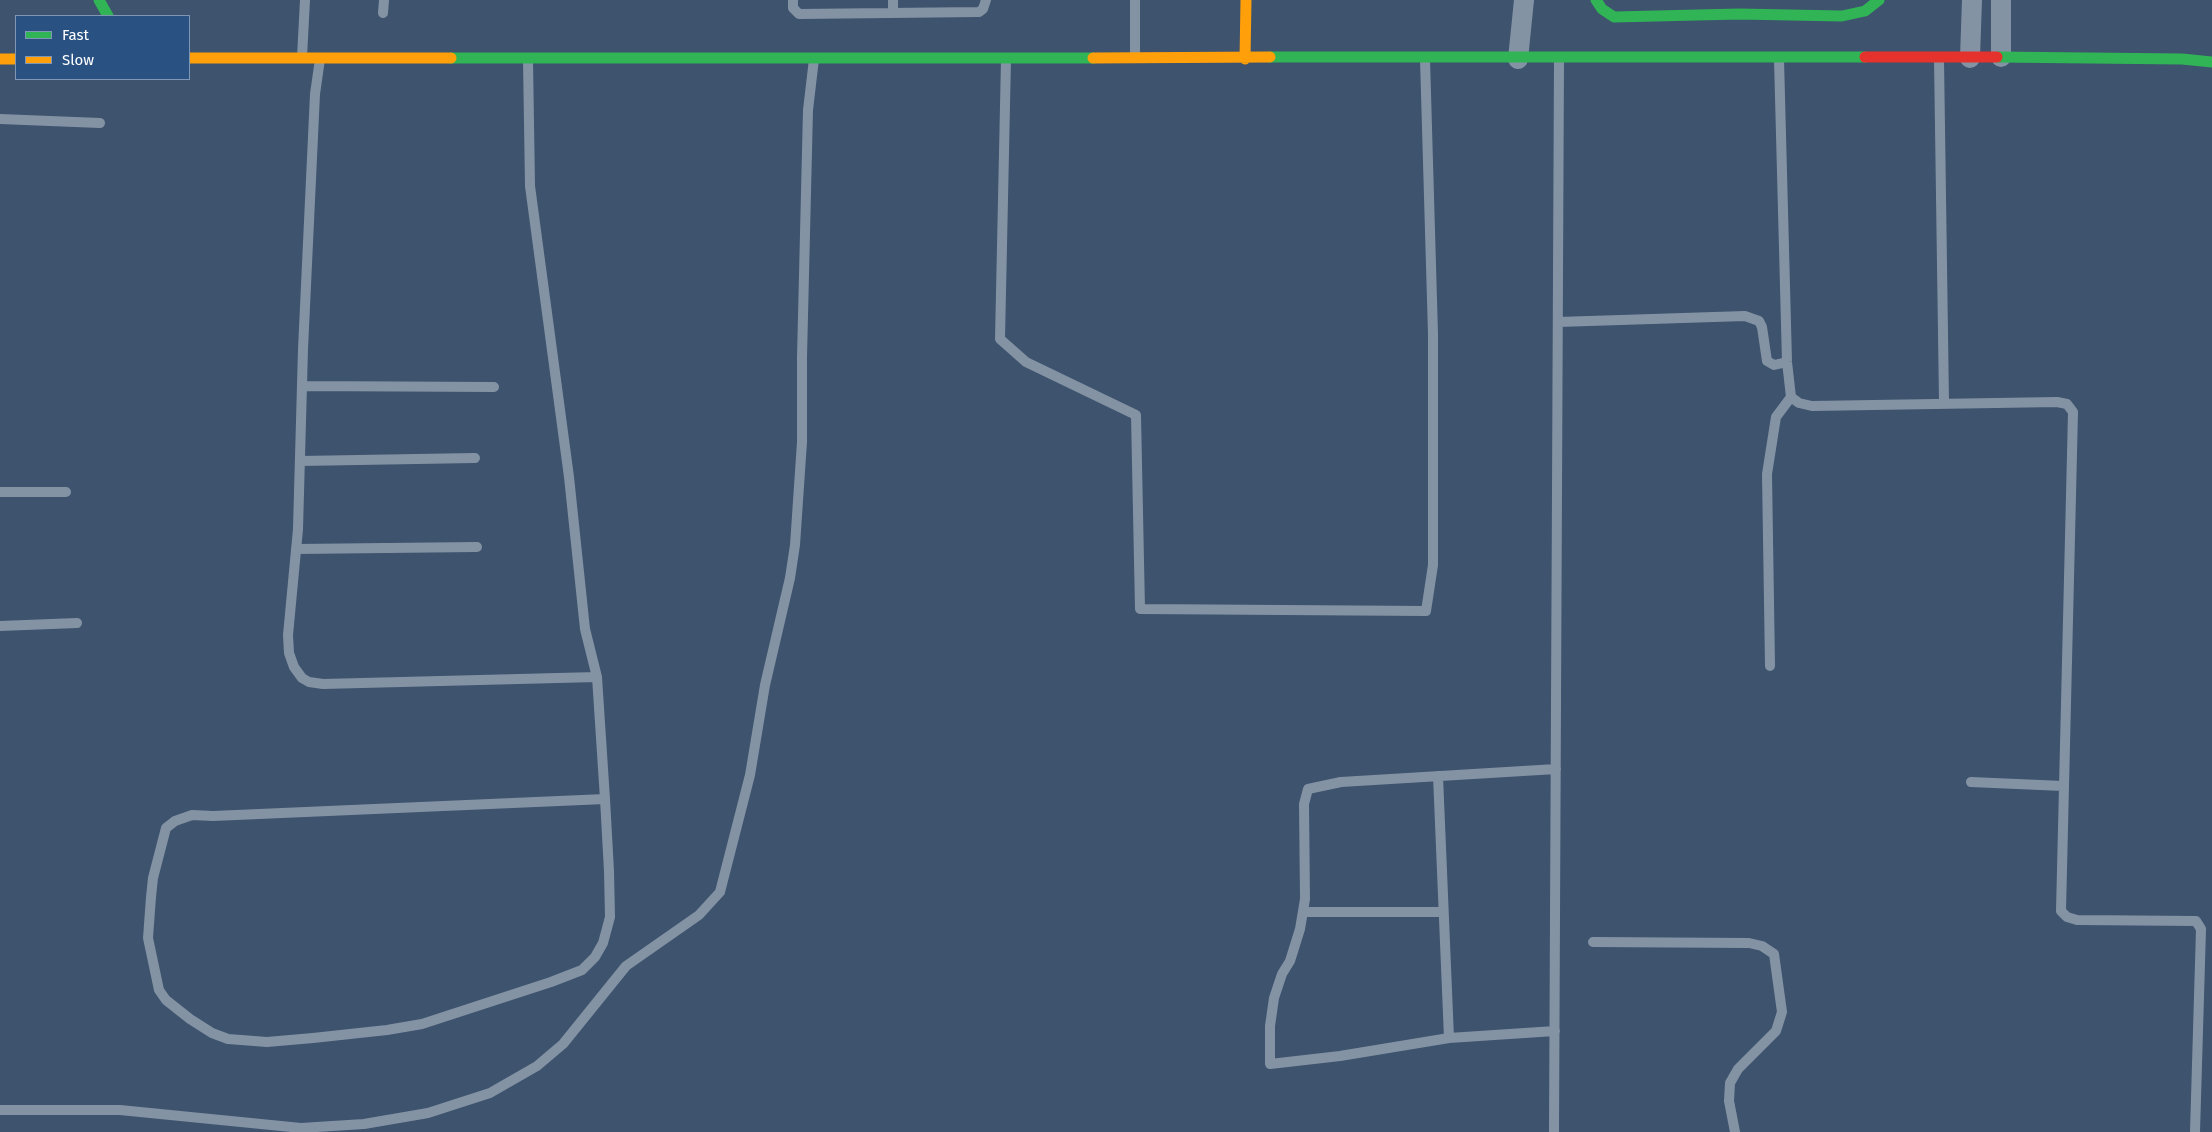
<!DOCTYPE html>
<style>
body{margin:0}
#map{position:relative;width:2212px;height:1132px;overflow:hidden;background:#3d536e;font-family:"Fira Sans",sans-serif}
canvas{display:block}
.legend{position:absolute;left:15px;top:15px;width:175px;height:65px;box-sizing:border-box;background:#295182;border:1px solid #7f97b4;margin:0;padding:6px 9px;list-style:none;font-size:15px;color:#fff}
.legend li{display:flex;align-items:center;gap:10px;height:25px}
.legend b{width:25px;border:1px solid #7f97b4}
</style>
<div id="map">
<canvas width="2212" height="1132"></canvas>
<ul class="legend">
<li><b style="height:6px;background:#30b455"></b>Fast</li>
<li><b style="height:6px;background:#ff9f0a"></b>Slow</li>
</ul>
</div>
<script>
const g = document.querySelector('canvas').getContext('2d');
g.lineJoin = 'round';
const shape = rows => new Path2D(rows.map(r => 'M' + r).join(''));
function trace(path, color, width, dash) { g.strokeStyle = color; g.lineWidth = width; g.lineCap = dash ? 'butt' : 'round'; g.setLineDash(dash || []); g.stroke(path); }
trace(shape([
 [793,0,793,8,799,14,979,12,983,9,986,0],
 [893,0,893,13],
 [1135,0,1135,56],
 [383,13,384,0],
 [302,57,305,0],
 [320,59,315,94,303,349,298,529,288,635,289,653,294,667,302,678,309,682,323,684,597,677],
 [1006,59,1000,339,1026,362,1136,415,1140,609,1426,611,1433,565,1433,334,1425,59],
 [1779,59,1787,362,1791,397,1799,403,1812,406,2057,402,2067,404,2073,412,2061,911,2067,917,2077,920,2196,921,2201,929,2195,1132],
 [1939,59,1944,402],
 [528,60,530,186,569,477,585,629,597,677,605,799,609,871,610,917,603,943,595,957,582,970,551,982,422,1024,387,1030,313,1038,267,1042,228,1039,212,1033,190,1019,166,1000,159,990,148,938,151,897,153,878,166,828,175,821,192,815,213,816,605,799],
 [0,119,100,123],
 [1558,322,1745,316,1759,321,1762,327,1767,361,1774,365,1787,362],
 [302,386,494,387],
 [300,461,475,458],
 [0,492,66,492],
 [296,549,477,547],
 [0,626,77,623],
 [1770,666,1767,474,1776,417,1791,397],
 [1438,776,1449,1038],
 [1971,782,2063,786],
 [1303,912,1443,912],
 [1593,942,1749,943,1762,946,1774,954,1782,1012,1776,1031,1738,1069,1730,1083,1729,1101,1735,1132],
 [1555,1031,1449,1038,1340,1056,1270,1064,1270,1026,1274,998,1282,974,1290,961,1300,929,1305,899,1304,804,1308,789,1341,782,1556,769],
 [0,1110,120,1110,301,1128,364,1124,428,1113,490,1093,537,1066,563,1044,626,966,699,915,720,892,750,775,765,685,790,578,795,545,802,442,802,357,808,110,814,59],
 [1554,1132,1559,59]
]), '#8493a4', 10);
trace(shape([
 [2001,0,2001,57],
 [1970,58,1972,0],
 [1518,59,1524,0]
]), '#8493a4', 20);
trace(shape([
 [99,0,108,16],
 [1596,0,1602,9,1614,17,1739,14,1842,16,1865,11,1879,0],
 [1270,57,1865,57],
 [1997,57,2182,59,2212,62],
 [451,58,1093,58]
]), '#30b455', 11);
trace(shape([
 [189,58,451,58],
 [1093,58,1270,57],
 [0,59,16,59],
 [1245,59,1246,0]
]), '#ff9f0a', 11);
trace(shape([
 [1865,57,1997,57]
]), '#e5322d', 11);
</script>
